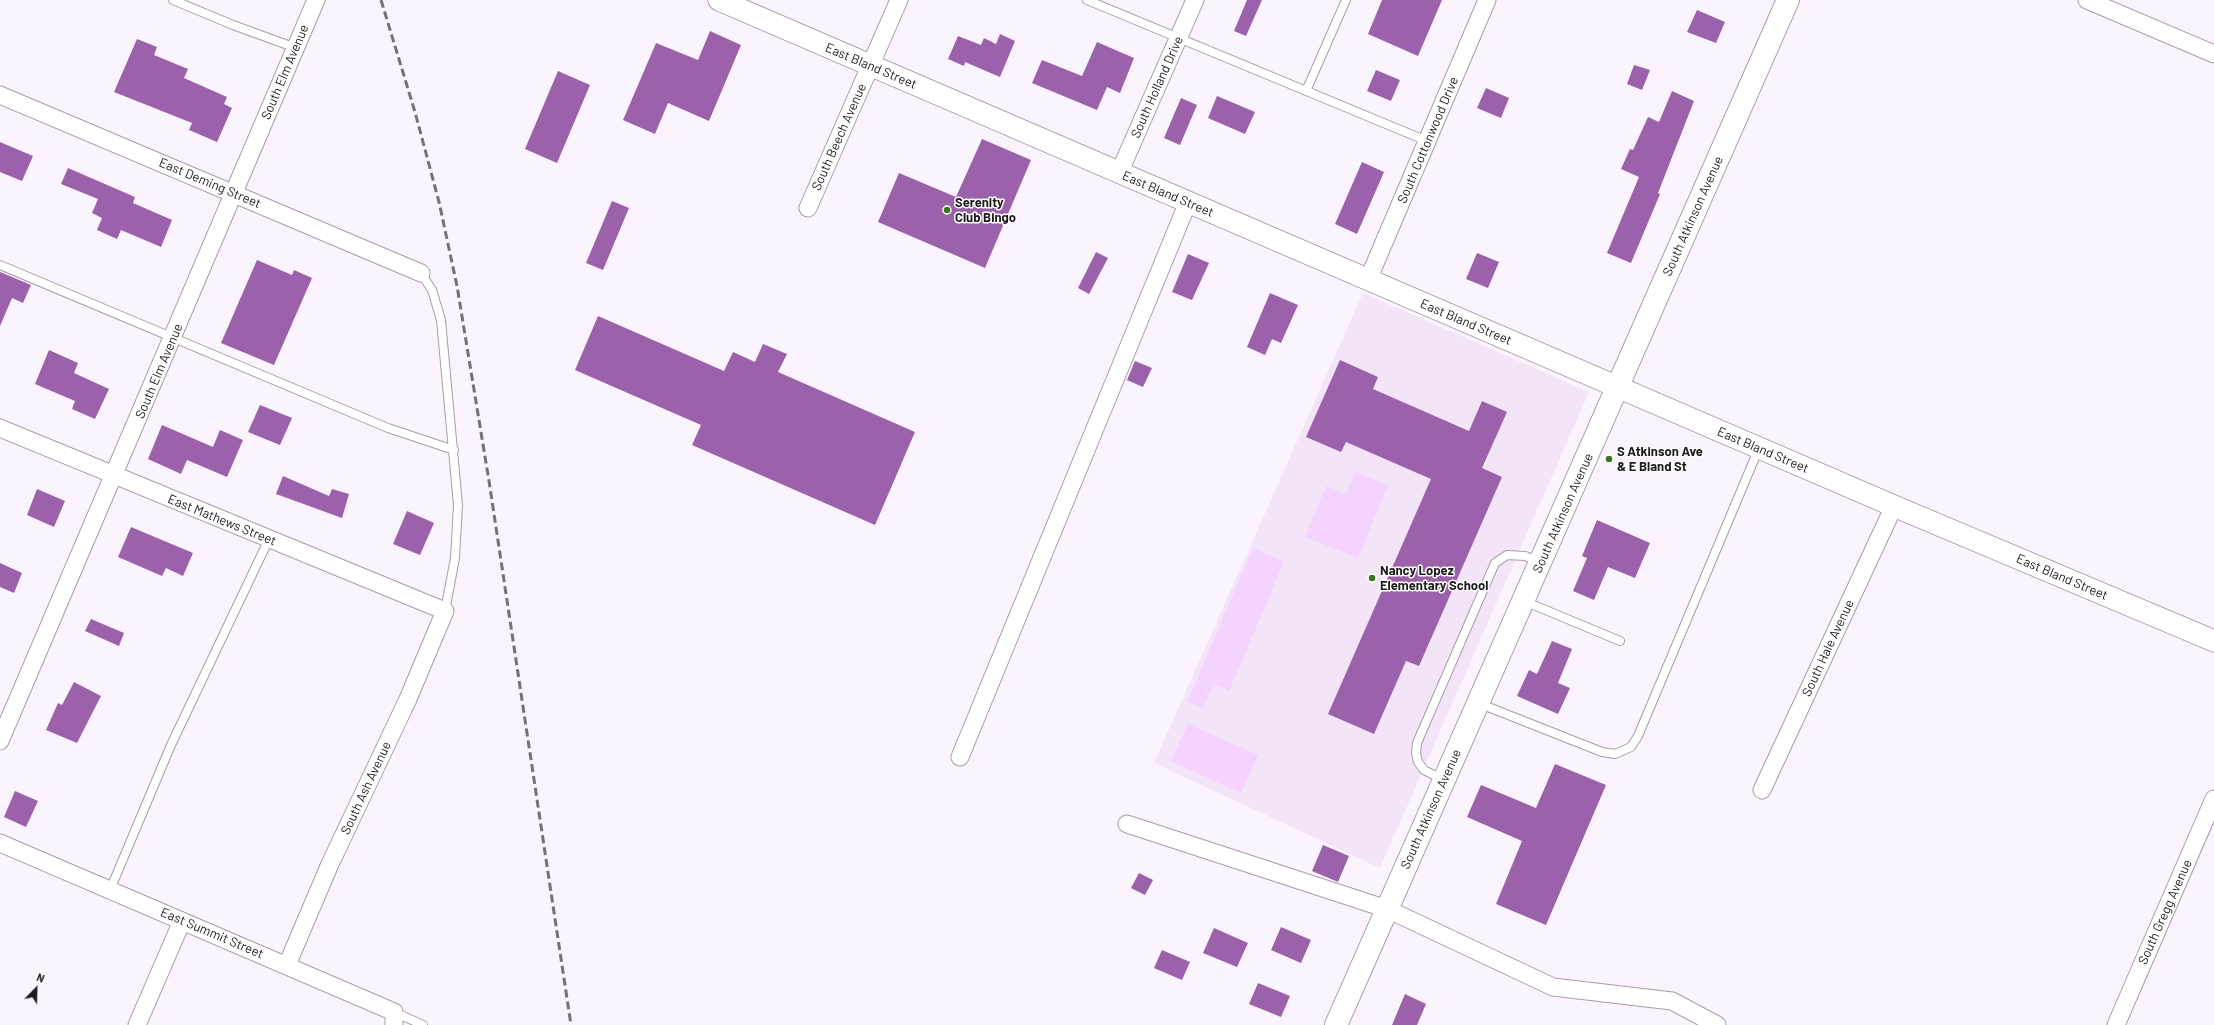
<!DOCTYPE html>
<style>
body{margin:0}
#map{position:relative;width:2214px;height:1025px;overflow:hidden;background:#fbf3fe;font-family:Barlow,sans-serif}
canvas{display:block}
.north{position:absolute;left:16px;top:969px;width:40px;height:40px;-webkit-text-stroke:3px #fff;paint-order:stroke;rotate:23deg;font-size:11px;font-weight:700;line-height:16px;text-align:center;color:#1e1a1f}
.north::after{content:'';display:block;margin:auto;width:14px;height:18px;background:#1e1a1f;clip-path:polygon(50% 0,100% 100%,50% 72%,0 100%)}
</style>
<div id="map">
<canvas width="2214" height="1025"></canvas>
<div class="north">N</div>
</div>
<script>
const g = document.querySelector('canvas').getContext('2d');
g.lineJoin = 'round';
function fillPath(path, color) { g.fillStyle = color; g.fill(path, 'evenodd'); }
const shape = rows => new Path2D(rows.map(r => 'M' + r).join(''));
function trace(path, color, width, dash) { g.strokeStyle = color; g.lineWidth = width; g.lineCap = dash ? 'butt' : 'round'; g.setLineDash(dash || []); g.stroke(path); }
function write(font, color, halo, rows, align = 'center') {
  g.font = font + ' Barlow,sans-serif'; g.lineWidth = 3; g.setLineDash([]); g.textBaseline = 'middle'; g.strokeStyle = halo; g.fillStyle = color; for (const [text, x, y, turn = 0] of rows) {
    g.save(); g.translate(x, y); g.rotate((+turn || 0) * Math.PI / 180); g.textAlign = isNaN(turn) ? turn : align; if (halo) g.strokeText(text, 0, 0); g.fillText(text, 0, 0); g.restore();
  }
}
fillPath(shape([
 [1363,293,1589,392,1380,868,1154,763]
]), '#f3e4f8');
fillPath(shape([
 [1355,472,1388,485,1358,558,1305,537,1326,486,1346,494],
 [1253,548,1284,562,1229,691,1213,684,1203,708,1187,702],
 [1188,724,1258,755,1241,793,1171,761]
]), '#f5d3ff');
fillPath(shape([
 [1247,0,1262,0,1246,36,1234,31],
 [1382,0,1442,0,1418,56,1368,34],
 [1697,10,1725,22,1716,43,1687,32],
 [710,31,741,45,709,121,668,103,655,134,623,120,656,43,698,60],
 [1000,34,1015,41,1000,77,965,62,964,66,948,59,958,36,981,45,984,38,996,44],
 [137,39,157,47,154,55,188,69,184,78,227,97,224,104,232,108,217,142,189,130,192,123,114,92],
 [1097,42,1134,58,1120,93,1107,87,1097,110,1032,83,1042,60,1082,76],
 [1634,65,1650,70,1642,90,1627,84],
 [1376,70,1400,80,1391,101,1367,91],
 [558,71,590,85,557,163,525,149],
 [1486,88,1509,98,1501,118,1477,108],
 [1672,91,1694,101,1658,193,1660,194,1631,263,1607,253,1639,177,1621,169,1630,149,1633,150,1648,117,1659,122],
 [1217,96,1255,112,1245,134,1208,118],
 [1181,98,1197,105,1180,145,1164,138],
 [982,139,1031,160,985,268,878,222,899,173,956,197],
 [0,142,33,156,22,181,0,172],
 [1362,162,1384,172,1357,234,1335,224],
 [68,168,135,197,133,203,172,220,161,247,121,230,117,239,97,230,102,218,92,213,98,199,61,184],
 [612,201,629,208,603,270,586,263],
 [1096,252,1108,258,1089,294,1078,288],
 [1477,253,1499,262,1488,288,1466,279],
 [1188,254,1209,263,1192,300,1172,292],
 [257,260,292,275,294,270,312,278,274,365,221,343],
 [0,272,31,285,23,303,12,298,0,326],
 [1270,293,1298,305,1281,343,1272,339,1265,355,1247,347],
 [598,316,724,371,733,352,755,362,763,344,787,354,778,372,915,432,875,525,692,445,701,425,575,370],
 [49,350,78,363,74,373,109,389,95,419,72,409,75,401,35,384],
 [1340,360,1378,377,1373,389,1469,431,1482,401,1507,412,1482,468,1502,477,1419,666,1406,661,1374,734,1328,714,1431,479,1346,442,1341,452,1306,437],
 [1135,361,1152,368,1143,387,1127,380],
 [260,405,292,418,280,445,248,432],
 [162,425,213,447,220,430,243,440,227,477,187,460,181,474,148,459],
 [283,476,329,496,332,489,349,494,342,518,276,494],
 [37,489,65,501,54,527,27,515],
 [407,511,434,523,420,555,393,544],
 [1597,520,1650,543,1635,578,1608,567,1594,600,1573,591,1587,558,1582,556],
 [131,527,193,553,183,576,166,568,162,576,118,557],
 [0,563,22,573,14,593,0,587],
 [91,619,124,633,119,646,85,631],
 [1552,641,1572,649,1558,683,1570,688,1558,714,1517,696,1529,670,1537,674],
 [74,682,101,696,77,743,46,730,58,703,62,705],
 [1555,764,1606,785,1546,925,1496,904,1522,841,1467,817,1481,785,1536,808],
 [15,791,38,801,26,827,4,817],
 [1323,845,1349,856,1338,882,1312,871],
 [1139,873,1153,880,1145,895,1131,888],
 [1281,927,1311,940,1301,963,1271,950],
 [1214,928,1248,943,1237,967,1203,953],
 [1162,950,1190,962,1182,980,1154,968],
 [1258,983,1290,996,1281,1017,1249,1004],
 [1405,994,1426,1004,1417,1025,1392,1025]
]), '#9b62ab');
const service = shape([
 [173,0,233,25,296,48],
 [1087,0,1427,141],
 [1306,91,1346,0],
 [0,265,388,428,454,450],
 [421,273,432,290,441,320,458,505,455,558,445,611],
 [1524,601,1620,641],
 [1478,703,1602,752,1615,754,1631,747,1638,736,1759,448],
 [1444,780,1424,770,1418,762,1416,753,1417,743,1495,563,1507,555,1525,556,1540,562],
 [110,890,171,745,269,539],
 [394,1012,423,1025]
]);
const minor = shape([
 [2087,0,2214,54],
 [0,95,421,273],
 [1119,173,1195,0],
 [808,208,899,0],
 [1368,280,1487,0],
 [0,428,445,611,408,699,330,864,287,965],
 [0,741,316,0],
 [960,757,1188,202],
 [1762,790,1894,506],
 [1127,824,1387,909,1553,987,1672,1001,1717,1025],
 [0,843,394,1012,394,1025],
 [137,1025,182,921],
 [2116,1025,2214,799]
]);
const tertiary = shape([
 [719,0,1894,506,2214,641]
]);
const secondary = shape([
 [1336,1025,1788,0]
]);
trace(service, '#a79da9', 10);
trace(minor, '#a79da9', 19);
trace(tertiary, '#a79da9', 23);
trace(secondary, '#a79da9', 24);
trace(service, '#fff', 8);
trace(minor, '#fff', 17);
trace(tertiary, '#fff', 21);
trace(secondary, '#fff', 22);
trace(shape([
 [381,0,415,112,439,202,457,286,489,481,571,1025]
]), '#767078', 3, [8, 4]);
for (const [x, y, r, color] of [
 [947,210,4,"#35791b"],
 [1609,459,4,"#35791b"],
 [1372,578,4,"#35791b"]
]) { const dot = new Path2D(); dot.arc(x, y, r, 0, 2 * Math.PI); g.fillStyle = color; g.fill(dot); trace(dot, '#fff', 1.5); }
write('13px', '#1e1a1f', '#fff', [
 ["East Bland Street",871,66,23],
 ["South Elm Avenue",285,72,-67],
 ["South Holland Drive",1157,87,-66],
 ["South Beech Avenue",839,137,-66],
 ["South Cottonwood Drive",1428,140,-67],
 ["East Deming Street",210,183,23],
 ["East Bland Street",1168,194,23],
 ["South Atkinson Avenue",1693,216,-66],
 ["East Bland Street",1466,322,23],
 ["South Elm Avenue",159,371,-67],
 ["East Bland Street",1763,450,23],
 ["South Atkinson Avenue",1563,513,-66],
 ["East Mathews Street",222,520,22],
 ["East Bland Street",2062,577,23],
 ["South Hale Avenue",1828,648,-65],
 ["South Ash Avenue",366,788,-65],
 ["South Atkinson Avenue",1431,809,-66],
 ["South Gregg Avenue",2165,912,-66],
 ["East Summit Street",212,933,23]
]);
write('bold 13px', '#1e1a1f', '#fff', [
 ["Serenity",955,203],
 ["Club Bingo",955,218],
 ["S Atkinson Ave",1617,452],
 ["& E Bland St",1617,467],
 ["Nancy Lopez",1380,571],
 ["Elementary School",1380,586]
], 'left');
</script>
